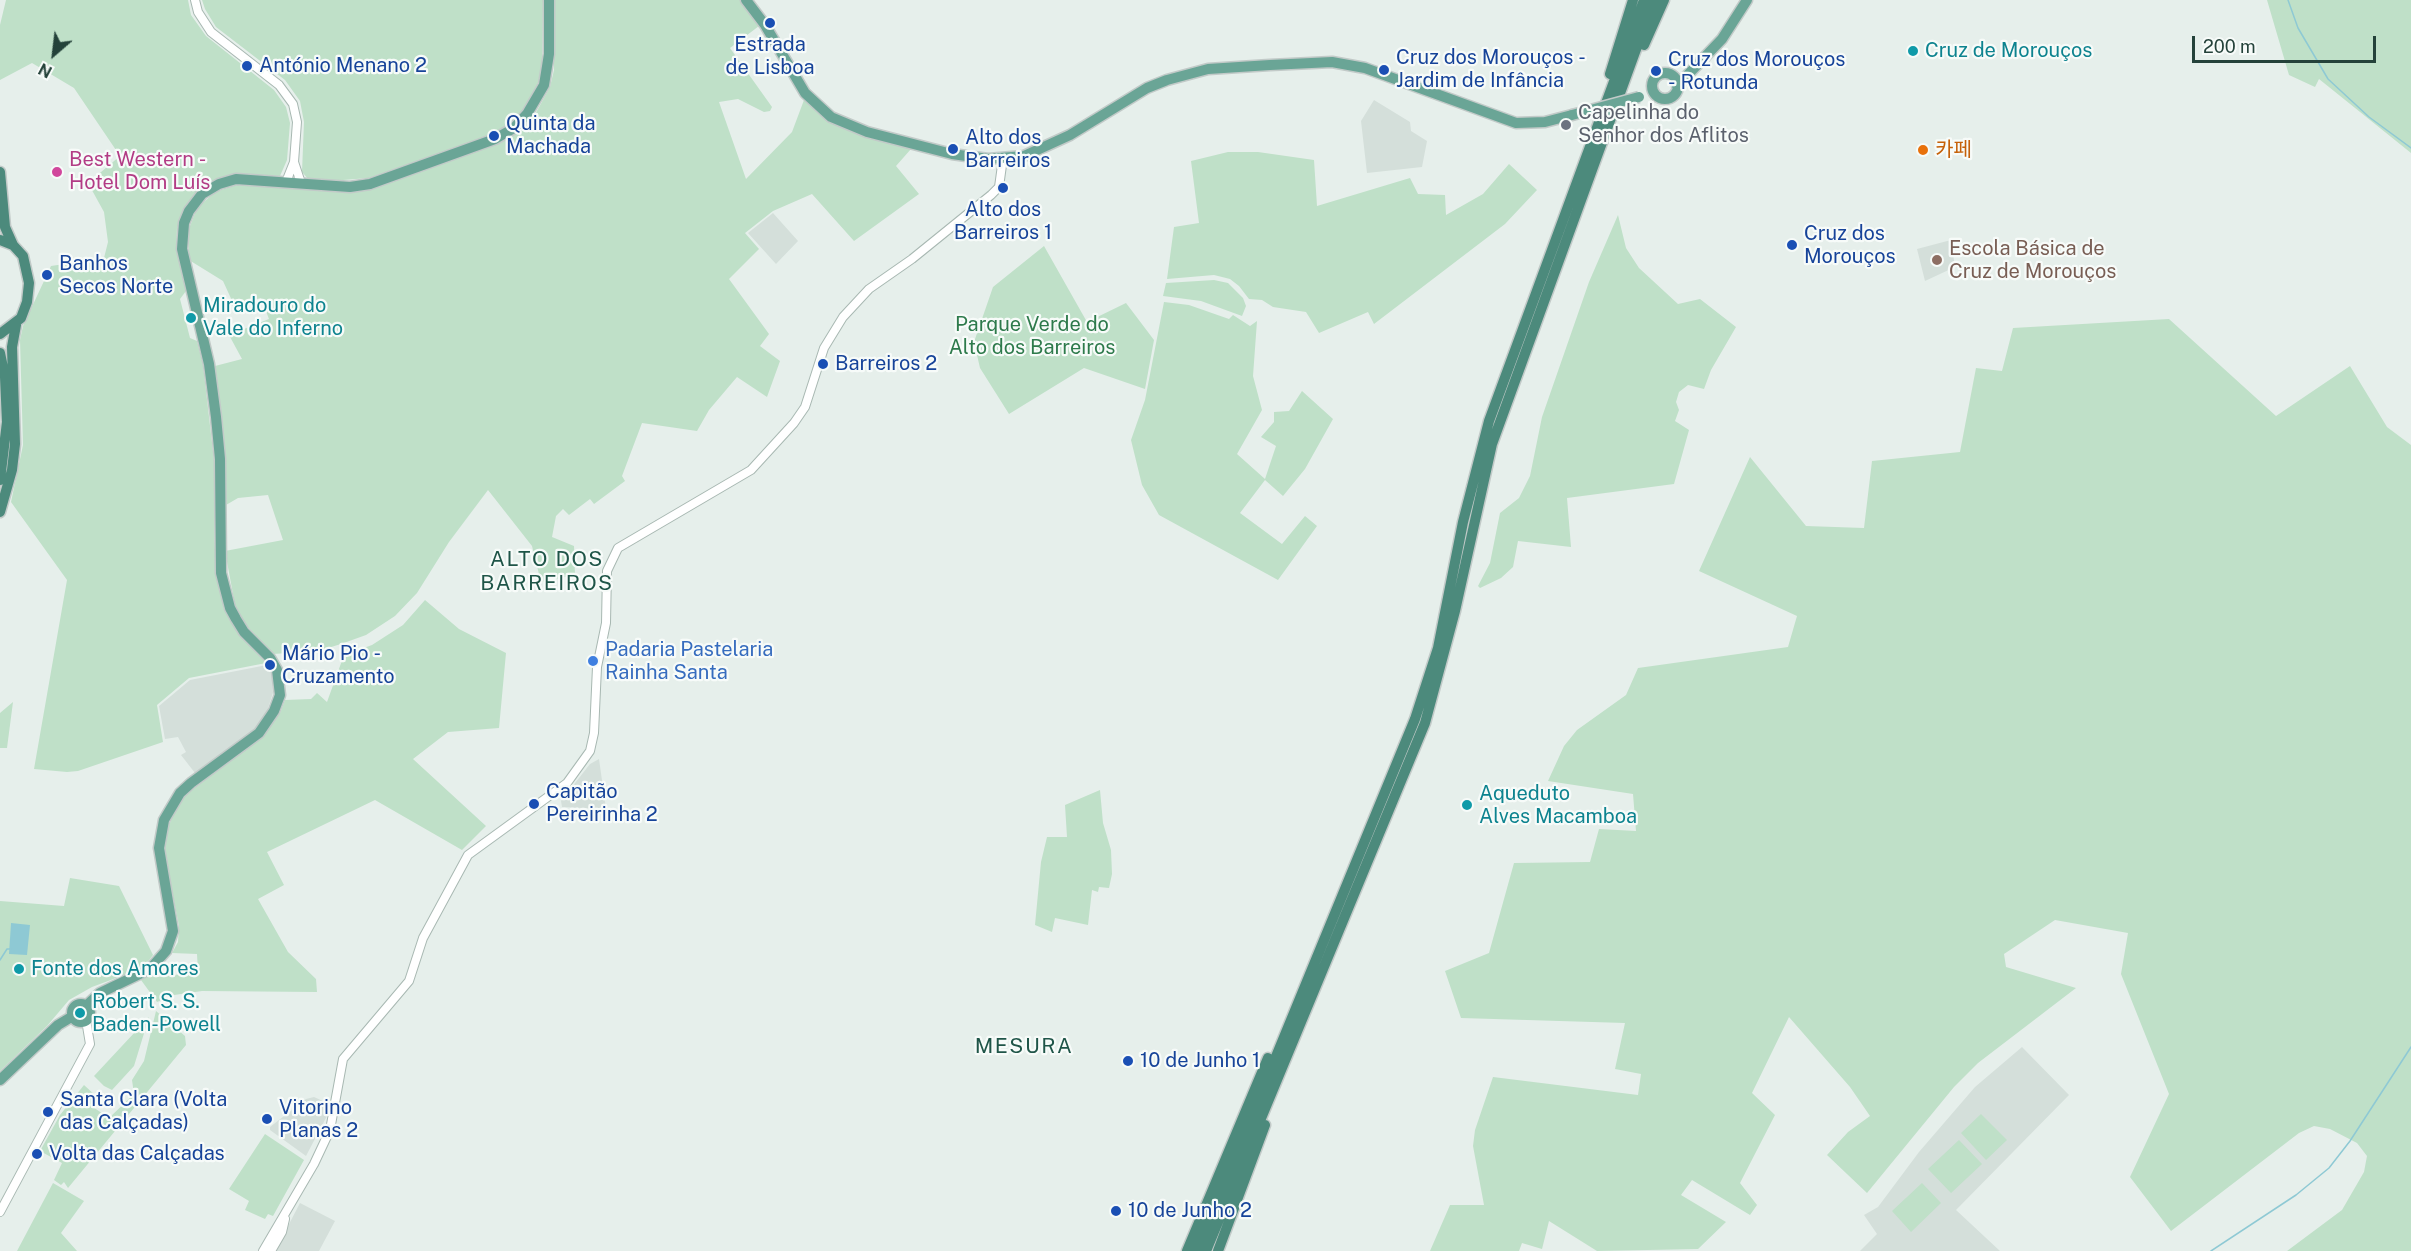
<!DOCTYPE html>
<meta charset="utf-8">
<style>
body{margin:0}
#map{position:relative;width:2411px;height:1251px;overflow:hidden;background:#e6efeb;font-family:"Public Sans",sans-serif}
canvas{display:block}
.north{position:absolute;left:24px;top:24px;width:60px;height:60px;-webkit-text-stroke:4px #f7fbf9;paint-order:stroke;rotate:208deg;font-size:16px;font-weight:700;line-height:24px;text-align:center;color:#24423a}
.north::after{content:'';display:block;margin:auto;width:21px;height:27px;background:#24423a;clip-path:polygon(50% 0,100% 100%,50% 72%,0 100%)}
.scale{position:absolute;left:2192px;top:36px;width:184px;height:27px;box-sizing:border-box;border:3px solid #24423a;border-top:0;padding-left:8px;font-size:18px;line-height:21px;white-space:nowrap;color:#24423a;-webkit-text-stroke:4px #f7fbf9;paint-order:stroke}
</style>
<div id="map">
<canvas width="2411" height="1251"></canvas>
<div class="north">N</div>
<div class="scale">200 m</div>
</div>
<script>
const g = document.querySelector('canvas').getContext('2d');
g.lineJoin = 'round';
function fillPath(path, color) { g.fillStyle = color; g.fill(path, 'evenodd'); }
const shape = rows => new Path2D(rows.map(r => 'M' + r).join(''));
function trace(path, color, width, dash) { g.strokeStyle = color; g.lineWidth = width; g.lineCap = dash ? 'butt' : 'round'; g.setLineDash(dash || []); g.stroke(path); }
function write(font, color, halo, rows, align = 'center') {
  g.font = font + ' "Public Sans","Noto Sans KR",sans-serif'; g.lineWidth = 4.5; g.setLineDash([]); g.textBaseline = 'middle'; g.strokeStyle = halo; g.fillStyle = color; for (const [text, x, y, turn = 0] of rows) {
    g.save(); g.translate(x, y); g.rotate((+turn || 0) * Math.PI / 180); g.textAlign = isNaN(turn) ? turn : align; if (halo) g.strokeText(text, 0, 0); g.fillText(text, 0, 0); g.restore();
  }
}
fillPath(shape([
 [1374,100,1410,122,1411,131,1427,141,1422,167,1367,173,1361,121],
 [773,213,798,241,776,264,748,233],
 [1951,240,1955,267,1925,281,1917,249],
 [267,665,272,674,273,693,264,720,247,737,195,773,181,755,186,752,178,737,165,739,159,706,190,680],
 [599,759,606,809,562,807,561,801,590,764],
 [2022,1047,2069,1095,1956,1210,2000,1251,1860,1251,1877,1234,1864,1215,1878,1207,1919,1152,1975,1087],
 [314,1097,325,1102,328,1114,306,1156,270,1130,270,1127,306,1099],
 [300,1203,335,1221,319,1251,275,1251]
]), '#d4dfda');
fillPath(shape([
 [6,0,188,0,191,15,206,36,274,90,286,107,290,123,287,160,280,176,234,174,210,182,188,202,177,228,176,249,186,291,180,299,190,338,197,341,203,365,214,460,214,538,217,572,224,609,237,632,266,663,189,678,157,705,163,742,78,771,67,772,34,769,67,580,11,502,23,445,20,340,23,326,51,266,104,258,108,242,104,212,88,183,120,156,74,88,32,63,0,80,0,25],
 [202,0,543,0,542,69,538,83,523,111,510,124,493,134,369,178,317,182,309,180,302,172,304,122,300,101,285,80,216,27,205,9],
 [554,0,740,0,759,26,730,48,772,107,770,111,764,112,738,99,719,102,746,179,792,132,804,100,828,120,865,136,911,149,896,166,919,194,854,241,812,194,773,211,745,233,759,249,729,279,769,334,760,346,780,361,767,397,737,377,709,410,697,431,642,423,622,476,625,481,594,504,590,499,569,515,563,509,556,516,552,537,574,546,575,575,541,582,532,546,488,490,449,542,417,593,395,616,366,635,341,644,318,651,273,654,246,625,235,605,225,551,283,540,268,495,238,498,226,505,225,459,215,366,242,359,229,335,269,319,261,298,234,305,223,281,189,260,188,231,197,208,215,192,237,185,285,187,402,178,498,144,533,118,550,87,554,70],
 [2267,0,2411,0,2411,153,2319,79,2315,87,2289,75],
 [1228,152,1258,152,1314,160,1317,206,1410,178,1418,194,1445,195,1446,215,1483,194,1509,164,1537,190,1505,224,1374,324,1368,312,1319,333,1306,312,1273,307,1262,300,1249,299,1239,286,1230,279,1214,275,1167,279,1174,227,1199,223,1191,161],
 [1618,215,1626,248,1639,268,1678,304,1700,299,1736,327,1711,370,1704,389,1688,385,1679,392,1676,402,1679,410,1675,421,1689,430,1674,484,1567,498,1571,547,1518,541,1513,567,1501,578,1480,588,1478,586,1490,563,1500,513,1519,498,1530,476,1542,417,1589,282],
 [1044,246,1087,322,1126,303,1154,340,1145,389,1084,368,1009,414,980,368,974,342,993,287],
 [1214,280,1228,283,1243,298,1246,306,1242,316,1201,301,1163,296,1166,283],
 [1164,302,1189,305,1229,319,1233,315,1250,326,1257,321,1253,376,1262,410,1237,454,1265,479,1276,446,1261,437,1274,422,1274,412,1289,411,1302,391,1333,419,1305,469,1283,496,1265,480,1240,513,1282,544,1305,516,1317,526,1278,580,1159,515,1142,485,1131,440,1145,400],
 [2169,319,2276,416,2350,366,2387,427,2411,445,2411,1251,2287,1251,2342,1210,2364,1172,2367,1156,2357,1143,2330,1129,2314,1126,2299,1133,2171,1231,2130,1177,2169,1094,2121,974,2128,933,2055,920,2004,954,2006,967,2076,988,1978,1063,1954,1087,1867,1193,1827,1155,1848,1132,1870,1116,1850,1087,1789,1017,1752,1093,1775,1115,1740,1183,1757,1205,1750,1215,1692,1180,1681,1195,1726,1222,1698,1249,1597,1251,1549,1221,1542,1249,1522,1243,1519,1251,1430,1251,1450,1205,1484,1205,1473,1146,1475,1130,1493,1077,1638,1095,1641,1074,1615,1069,1625,1023,1461,1018,1445,971,1489,953,1514,863,1590,862,1599,829,1636,831,1633,794,1548,781,1564,746,1577,730,1626,695,1638,668,1788,647,1797,616,1699,571,1750,457,1806,526,1864,528,1872,461,1960,452,1976,368,2002,371,2013,328],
 [425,600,459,629,506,653,499,728,448,732,413,759,486,826,462,850,375,800,267,852,284,885,258,899,288,952,316,979,317,992,202,991,174,995,157,1002,141,980,152,974,158,977,198,972,197,954,172,953,178,942,179,926,164,850,165,835,176,808,184,796,264,736,280,713,285,700,311,699,317,693,327,702,344,655,372,645,403,625],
 [13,702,7,748,0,748,0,713],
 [1100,790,1103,823,1111,850,1112,874,1109,888,1099,887,1098,892,1092,890,1088,925,1055,918,1052,932,1035,925,1041,862,1047,837,1067,837,1065,805],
 [70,878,119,886,153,955,143,968,92,987,69,1000,47,1026,0,1071,0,901,64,906],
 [156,1011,185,1036,186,1045,68,1188,64,1182,61,1185,54,1180,62,1163,40,1151,60,1115,84,1085,96,1096,90,1105,109,1118,134,1094,132,1080,144,1061],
 [149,1017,134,1066,112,1090,104,1086,94,1076],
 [1981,1114,2007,1140,1986,1160,1961,1133],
 [265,1134,304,1160,273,1216,268,1214,265,1219,245,1210,249,1201,229,1189],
 [1959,1140,1982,1164,1951,1193,1928,1169],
 [53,1183,84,1201,61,1233,77,1251,17,1251],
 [1922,1183,1941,1203,1911,1232,1892,1211]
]), '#bfe0c8');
fillPath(shape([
 [11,923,30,925,27,955,9,954]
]), '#8ec9d4');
trace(shape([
 [2288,0,2298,28,2328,79,2369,117,2411,148],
 [0,960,7,949,11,949],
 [2211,1251,2296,1195,2329,1168,2350,1141,2411,1047]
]), '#8ec9d4', 1.5);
const tertiary = shape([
 [195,0,198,12,211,32,279,85,293,104,297,122,294,162,286,182],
 [294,162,301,183],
 [0,1212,90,1044,86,1020],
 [263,1251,314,1164,330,1130,343,1059,409,981,423,938,468,855,567,783,590,751,594,733,597,667,606,623,607,571,618,548,751,470,794,423,805,407,824,348,843,317,869,289,912,259,991,195,999,187,1003,158],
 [271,1251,282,1232,285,1219]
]);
const primary = shape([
 [746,0,765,25,805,93,831,117,867,132,952,154,988,159,1024,156,1070,135,1147,88,1167,80,1208,69,1270,65,1332,62,1365,68,1516,123,1545,122,1572,115],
 '1652 86a13 13 0 1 1 26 0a13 13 0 1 1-26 0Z',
 [1677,86,1722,39,1747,0],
 '72 1013a9 9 0 1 1 18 0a9 9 0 1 1-18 0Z',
 [86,1006,100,993,150,969,166,951,173,931,159,848,164,820,180,793,191,783,259,733,274,711,280,695,277,670,270,658,244,632,236,619,230,608,221,573,220,459,216,417,209,364,182,249,184,223,189,211,202,194,219,184,236,179,350,187,370,184,495,139,514,128,527,114,544,85,549,54,549,0],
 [0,1080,58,1025,73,1016]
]);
const trunk = shape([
 [1644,45,1664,0],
 [1610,74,1633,0],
 [0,172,5,227,13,245],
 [0,240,13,245,23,256,29,283,27,302,21,318,0,334],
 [0,353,5,377,7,422,0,480],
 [0,512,12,470,15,444,12,347,16,325],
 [1187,1251,1268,1058],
 [1196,1251,1415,719,1438,648,1463,522,1489,421,1644,0],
 [1206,1251,1425,723,1455,611,1492,444,1654,0],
 [1218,1251,1265,1125]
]);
trace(tertiary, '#a8b8b2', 10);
trace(primary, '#c2cac8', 13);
trace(trunk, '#c2cac8', 13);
trace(tertiary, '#fff', 8);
trace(primary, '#6aa596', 10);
trace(trunk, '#4c8a7c', 10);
const primaryBridge = shape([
 [1572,115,1639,97]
]);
trace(primaryBridge, '#c2cac8', 13, []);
trace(primaryBridge, '#6aa596', 10);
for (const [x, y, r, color] of [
 [770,23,6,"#1a4fb4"],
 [1913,51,6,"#0f9aa8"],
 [247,66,6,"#1a4fb4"],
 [1384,70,6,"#1a4fb4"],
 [1656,71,6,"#1a4fb4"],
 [1566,125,6,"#6b7280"],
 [494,136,6,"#1a4fb4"],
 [953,149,6,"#1a4fb4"],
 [1923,150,6,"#e8710a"],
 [57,172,6,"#d1479c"],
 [1003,188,6,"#1a4fb4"],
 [1792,245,6,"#1a4fb4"],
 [1937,260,6,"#8d6e63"],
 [47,275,6,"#1a4fb4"],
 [191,318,6,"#0f9aa8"],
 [823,364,6,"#1a4fb4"],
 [593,661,6,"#3f7fe0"],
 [270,665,6,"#1a4fb4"],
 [534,804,6,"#1a4fb4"],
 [1467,805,6,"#0f9aa8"],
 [19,969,6,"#0f9aa8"],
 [80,1013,6,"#0f9aa8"],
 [1128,1061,6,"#1a4fb4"],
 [48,1112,6,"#1a4fb4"],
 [267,1119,6,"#1a4fb4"],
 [37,1154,6,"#1a4fb4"],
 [1116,1211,6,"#1a4fb4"]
]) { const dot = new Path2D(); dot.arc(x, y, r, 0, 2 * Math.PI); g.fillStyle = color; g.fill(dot); trace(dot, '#f7fbf9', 2); }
write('20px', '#164399', '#f7fbf9', [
 ["Estrada",770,45,"center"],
 ["de Lisboa",770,68,"center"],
 ["Cruz dos Morouços -",1396,58],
 ["Jardim de Infância",1396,81],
 ["Cruz dos Morouços",1668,60],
 ["- Rotunda",1668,83],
 ["António Menano 2",259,66],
 ["Quinta da",506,124],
 ["Machada",506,147],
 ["Alto dos",965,138],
 ["Barreiros",965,161],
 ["Alto dos",1003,210,"center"],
 ["Barreiros 1",1003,233,"center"],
 ["Cruz dos",1804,234],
 ["Morouços",1804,257],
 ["Banhos",59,264],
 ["Secos Norte",59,287],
 ["Barreiros 2",835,364],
 ["Mário Pio -",282,654],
 ["Cruzamento",282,677],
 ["Capitão",546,792],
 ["Pereirinha 2",546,815],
 ["10 de Junho 1",1140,1061],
 ["Santa Clara (Volta",60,1100],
 ["das Calçadas)",60,1123],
 ["Vitorino",279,1108],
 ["Planas 2",279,1131],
 ["Volta das Calçadas",49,1154],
 ["10 de Junho 2",1128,1211]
], 'left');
write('20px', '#0d838f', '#f7fbf9', [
 ["Cruz de Morouços",1925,51],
 ["Miradouro do",203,306],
 ["Vale do Inferno",203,329],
 ["Aqueduto",1479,794],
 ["Alves Macamboa",1479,817],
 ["Fonte dos Amores",31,969],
 ["Robert S. S.",92,1002],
 ["Baden-Powell",92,1025]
], 'left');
write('20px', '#5b616d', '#f7fbf9', [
 ["Capelinha do",1578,113],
 ["Senhor dos Aflitos",1578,136]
], 'left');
write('20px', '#c56008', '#f7fbf9', [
 ["카페",1935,150]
], 'left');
write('20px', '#b23c85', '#f7fbf9', [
 ["Best Western -",69,160],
 ["Hotel Dom Luís",69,183]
], 'left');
write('20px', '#785e54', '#f7fbf9', [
 ["Escola Básica de",1949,249],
 ["Cruz de Morouços",1949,272]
], 'left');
write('20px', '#2d7a4b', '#f7fbf9', [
 ["Parque Verde do",1032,325],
 ["Alto dos Barreiros",1032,348]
]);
write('20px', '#366cbe', '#f7fbf9', [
 ["Padaria Pastelaria",605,650],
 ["Rainha Santa",605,673]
], 'left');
g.letterSpacing = '1.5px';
write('21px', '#1f5548', '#f7fbf9', [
 ["ALTO DOS",547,560],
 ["BARREIROS",547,584],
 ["MESURA",1024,1047]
]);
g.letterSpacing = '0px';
</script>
